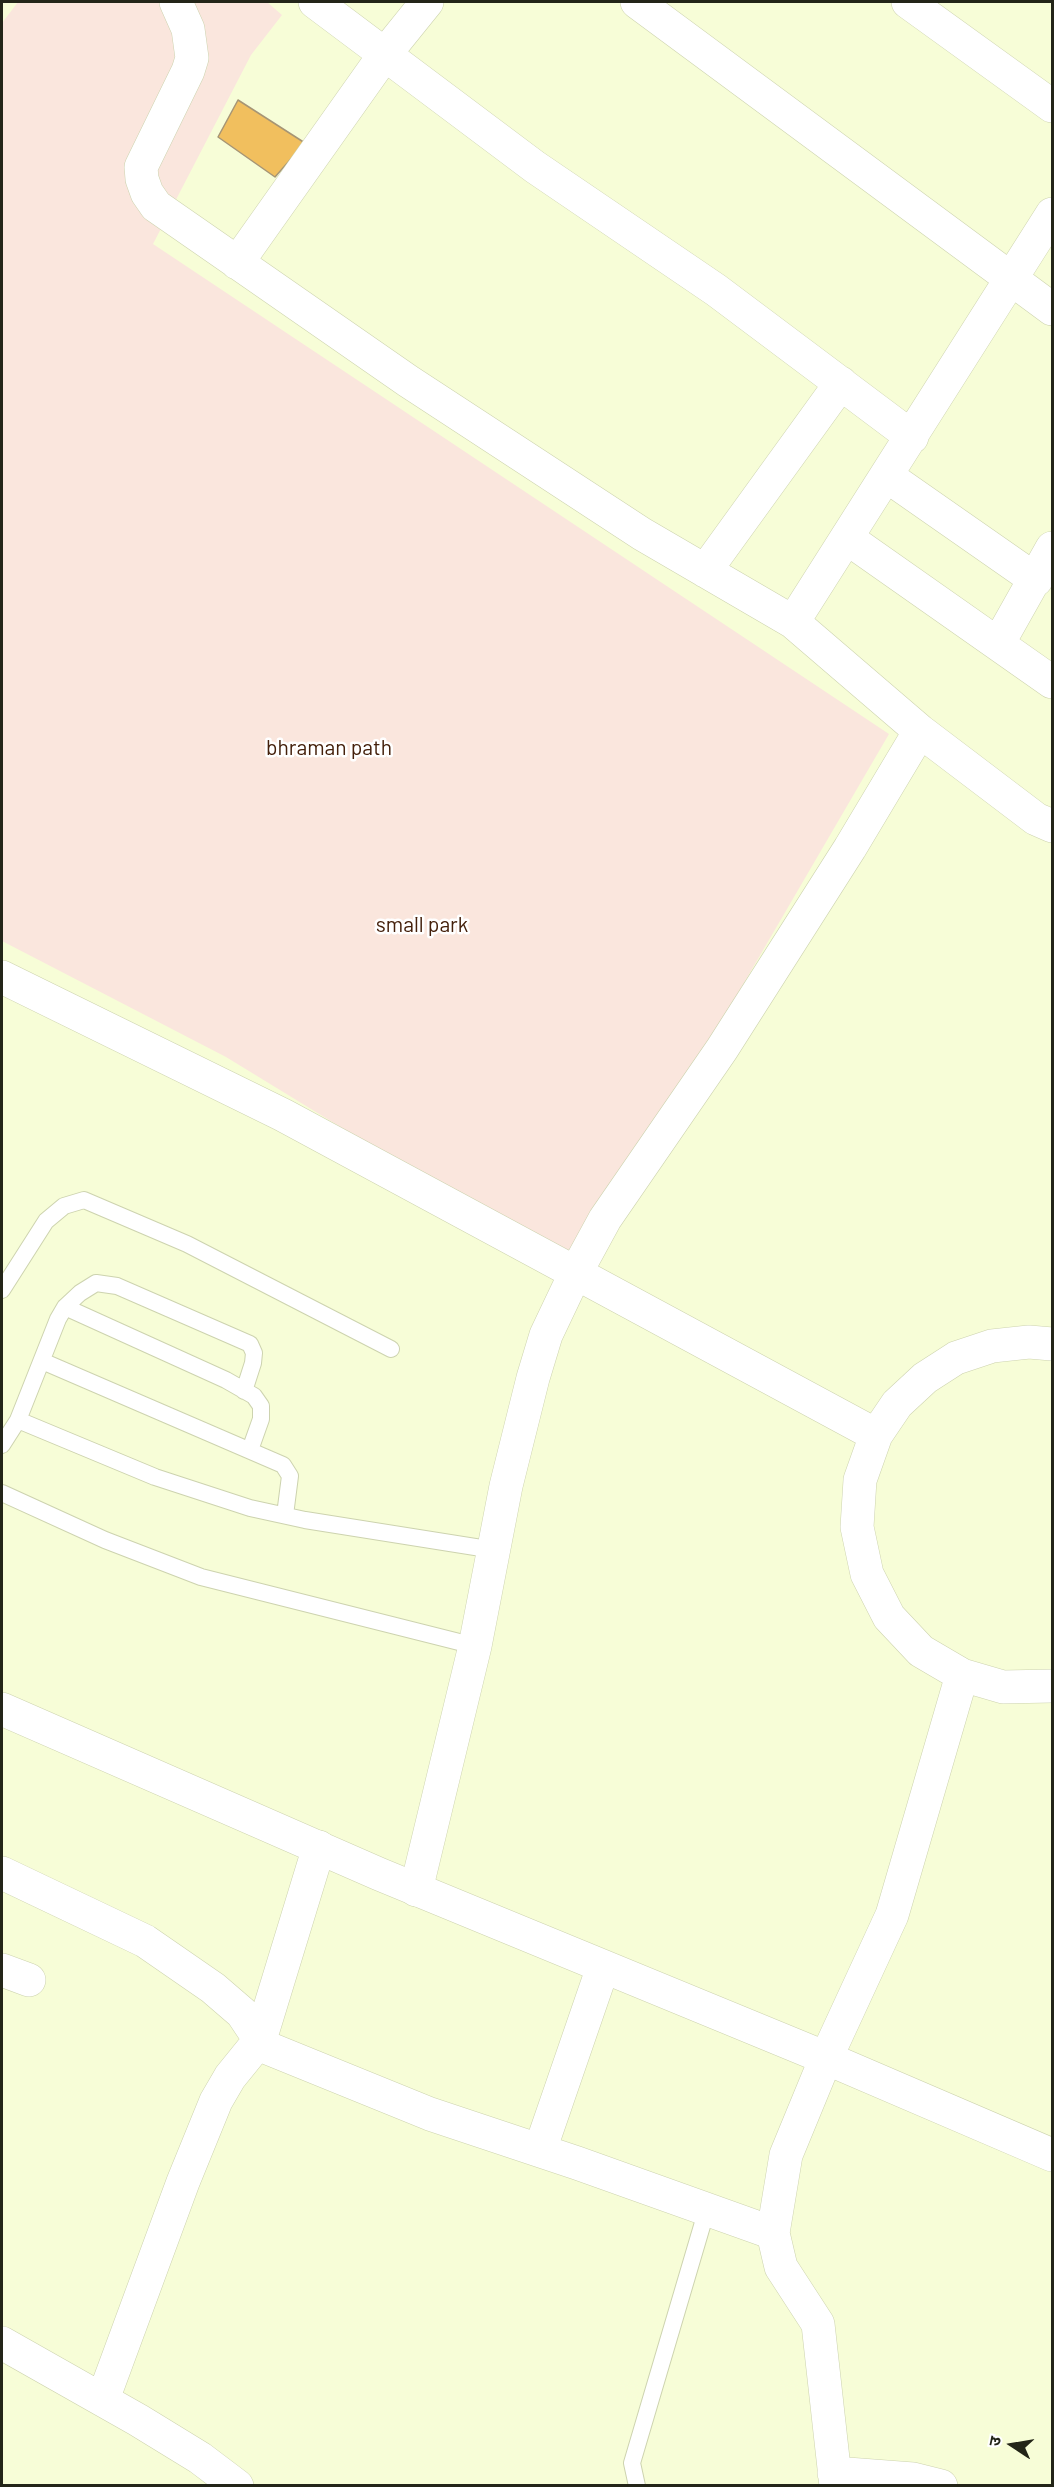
<!DOCTYPE html>
<meta charset="utf-8">
<style>
body{margin:0}
#map{position:relative;width:1054px;height:2487px;overflow:hidden;background:#f7fdd7;font-family:Barlow,"Noto Sans Devanagari",sans-serif}
canvas{display:block}
.frame{position:absolute;inset:0;border:3px solid #232518;pointer-events:none}
.north{position:absolute;left:982px;top:2415px;width:60px;height:60px;-webkit-text-stroke:4px #fff;paint-order:stroke;rotate:282deg;font-size:16px;font-weight:700;line-height:24px;text-align:center;color:#232518}
.north::after{content:'';display:block;margin:auto;width:21px;height:27px;background:#232518;clip-path:polygon(50% 0,100% 100%,50% 72%,0 100%)}
</style>
<div id="map">
<canvas width="1054" height="2487"></canvas>
<div class="frame"></div>
<div class="north">उ</div>
</div>
<script>
const g = document.querySelector('canvas').getContext('2d');
g.lineJoin = 'round';
function fillPath(path, color) { g.fillStyle = color; g.fill(path, 'evenodd'); }
const shape = rows => new Path2D(rows.map(r => 'M' + r).join(''));
function trace(path, color, width, dash) { g.strokeStyle = color; g.lineWidth = width; g.lineCap = dash ? 'butt' : 'round'; g.setLineDash(dash || []); g.stroke(path); }
function write(font, color, halo, rows, align = 'center') {
  g.font = font + ' Barlow,sans-serif'; g.lineWidth = 5; g.setLineDash([]); g.textBaseline = 'middle'; g.strokeStyle = halo; g.fillStyle = color; for (const [text, x, y, turn = 0] of rows) {
    g.save(); g.translate(x, y); g.rotate((+turn || 0) * Math.PI / 180); g.textAlign = isNaN(turn) ? turn : align; if (halo) g.strokeText(text, 0, 0); g.fillText(text, 0, 0); g.restore();
  }
}
fillPath(shape([
 [18,2,267,2,282,15,251,55,153,244,889,734,576,1271,226,1057,2,941,2,23]
]), '#fae6dd');
const building = shape([
 [238,100,305,143,275,177,218,137,238,100]
]);
fillPath(building, '#f1bf5e');
trace(building, '#a69575', 1.5);
const lane = shape([
 [2,1290,46,1221,64,1206,84,1200,187,1244,391,1349],
 [65,1307,226,1380,254,1396,261,1406,261,1419,250,1450],
 [42,1361,283,1465,290,1476,285,1515],
 [18,1420,155,1477,250,1508,305,1520,494,1550],
 [2,1445,18,1420,58,1319,65,1307,80,1293,96,1283,117,1286,250,1344,254,1353,253,1363,244,1391],
 [2,1493,105,1540,201,1577,475,1646],
 [637,2486,632,2463,707,2209]
]);
const street = shape([
 [176,2,188,29,192,58,188,71,141,167,142,179,147,193,156,206,408,381,642,534,793,622,920,731,1036,819,1052,826],
 [315,2,535,167,716,290,912,437],
 [637,2,1052,309],
 [908,2,1052,106],
 [237,263,385,54,427,2],
 [887,476,1036,580],
 [847,538,1052,682],
 [705,571,841,383],
 [793,622,1052,214],
 [998,644,1052,548],
 [2,977,283,1115,876,1435],
 [1052,1344,1029,1342,992,1346,956,1358,925,1378,897,1404,876,1435,860,1480,857,1527,867,1574,889,1617,921,1651,962,1675,1003,1687,1052,1686],
 [2,1873,145,1941,213,1988,242,2013,260,2040,270,2049,430,2114,577,2163,773,2233],
 [416,1890,475,1646,506,1486,533,1378,546,1335,575,1274,605,1219,722,1049,850,848,920,731],
 [2,1970,29,1980],
 [540,2150,603,1967],
 [2,2343,138,2420,200,2458,237,2486],
 [103,2399,183,2182,216,2101,230,2077,260,2040,319,1847],
 [834,2473,913,2479,941,2486],
 [836,2486,818,2324,781,2267,773,2233,786,2155,826,2058,892,1915,962,1675]
]);
const secondary = shape([
 [2,1709,379,1874,826,2058,1052,2155]
]);
trace(lane, '#cdd3af', 18);
trace(street, '#cdd3af', 34);
trace(secondary, '#cdd3af', 34);
trace(lane, '#fff', 16);
trace(street, '#fff', 33);
trace(secondary, '#fff', 33);
write('21px', '#44200b', '#fff', [
 ["bhraman path",329,748],
 ["small park",422,925]
]);
</script>
